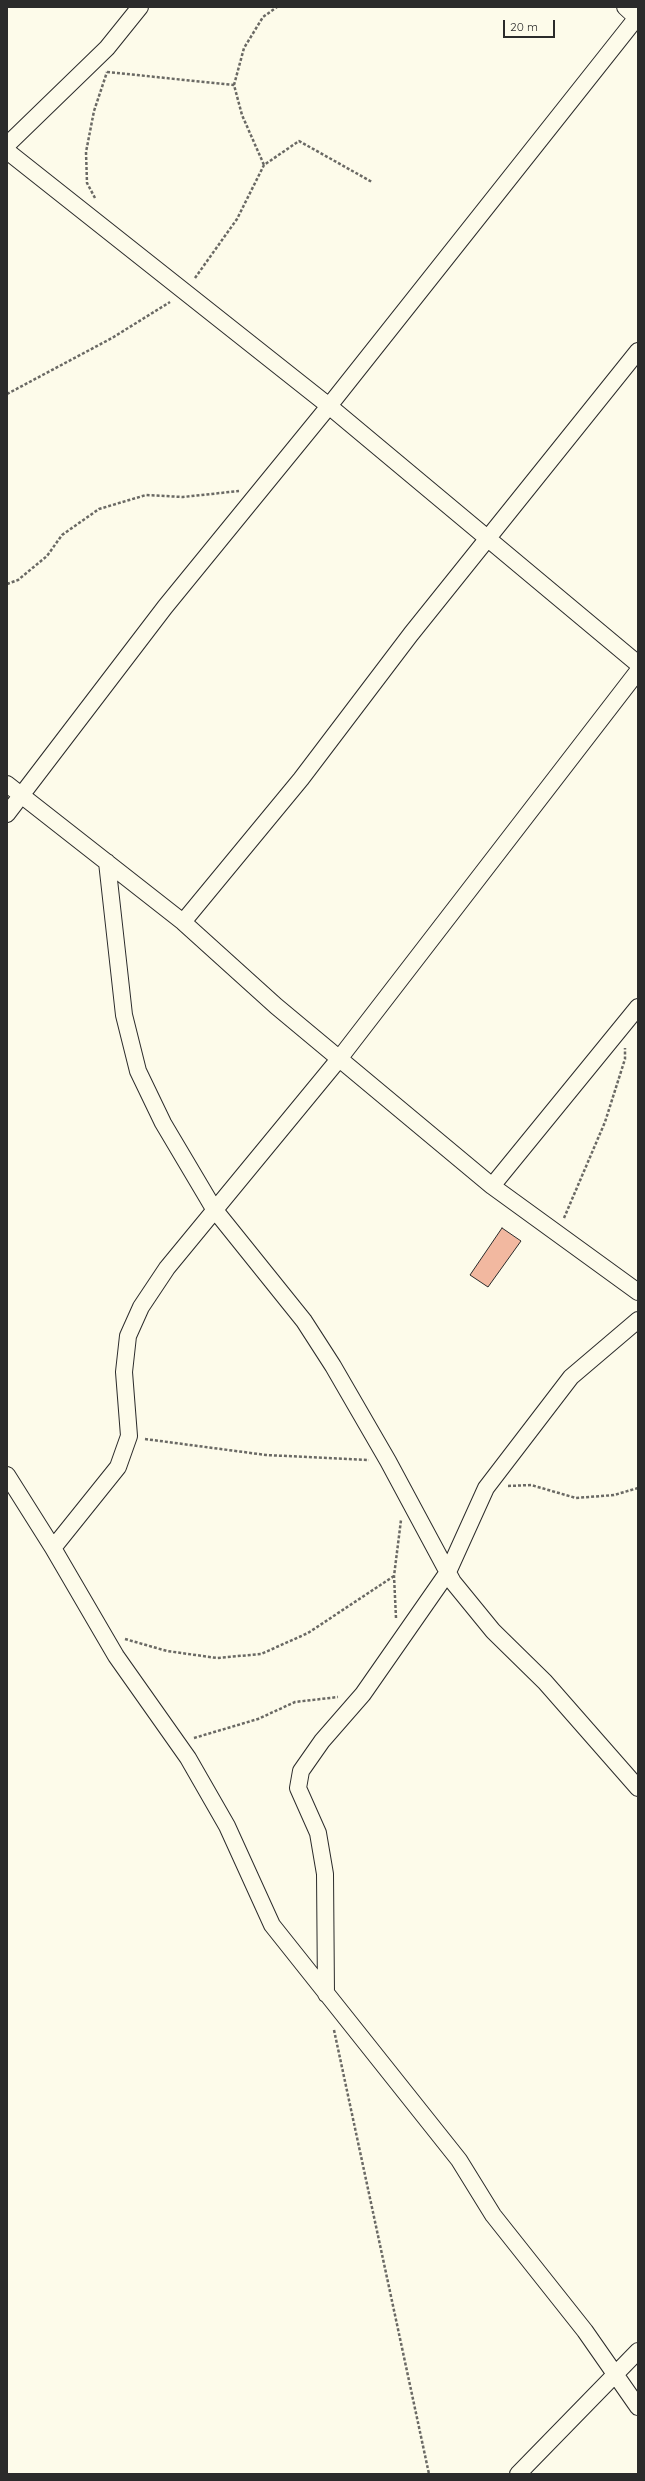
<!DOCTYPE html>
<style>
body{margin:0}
#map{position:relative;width:645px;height:2481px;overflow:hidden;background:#fdfbea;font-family:Quicksand,sans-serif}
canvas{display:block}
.frame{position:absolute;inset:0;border:8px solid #2b2b2b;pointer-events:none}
.scale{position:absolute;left:503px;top:20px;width:52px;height:18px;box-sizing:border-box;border:2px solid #2b2b2b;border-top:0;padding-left:5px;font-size:12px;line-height:14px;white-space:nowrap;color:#2b2b2b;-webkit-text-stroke:3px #fdfbea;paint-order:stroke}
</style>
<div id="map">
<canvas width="645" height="2481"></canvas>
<div class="frame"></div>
<div class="scale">20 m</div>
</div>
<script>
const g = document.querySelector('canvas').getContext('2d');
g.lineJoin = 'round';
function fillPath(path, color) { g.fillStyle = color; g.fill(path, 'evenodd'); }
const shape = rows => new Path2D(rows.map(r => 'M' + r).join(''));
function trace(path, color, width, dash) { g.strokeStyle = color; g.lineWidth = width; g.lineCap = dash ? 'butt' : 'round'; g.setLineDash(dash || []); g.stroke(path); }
const building = shape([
 [502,1228,521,1241,488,1287,470,1275,502,1228]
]);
fillPath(building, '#f2b8a0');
trace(building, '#2b2b2b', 1);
const minor = shape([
 [625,7,638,19],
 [7,145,107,48,140,7],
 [7,151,329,406,638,664],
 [7,784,183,922,276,1006,492,1186,638,1292],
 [7,814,165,607,329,406,638,16],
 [107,862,124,1015,138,1071,163,1123,214,1209,304,1321,333,1366,388,1461,453,1582,493,1631,545,1682,638,1788],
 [183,922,301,779,411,634,638,351],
 [492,1186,638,1007],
 [7,1475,53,1548,116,1656,188,1758,227,1826,272,1925,459,2160,493,2215,585,2331,638,2407],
 [53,1548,118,1467,129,1436,124,1372,128,1336,141,1307,167,1268,339,1059,638,671],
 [326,1994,325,1874,318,1833,298,1788,301,1771,322,1741,363,1694,448,1572,486,1488,571,1377,638,1320],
 [518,2474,638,2351]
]);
trace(minor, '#2b2b2b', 18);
trace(shape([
 [107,72,234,85,242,115,264,165],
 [234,85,244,48,263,17,277,7],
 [95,198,87,183,86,152,94,111,107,72],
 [195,278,237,219,264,165,299,141,372,182],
 [7,394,112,338,170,302],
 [7,584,18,580,47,556,62,535,99,509,146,495,183,497,239,491],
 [564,1218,605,1122,625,1059,625,1048],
 [145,1439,266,1455,369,1460],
 [508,1486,531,1485,576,1498,614,1495,638,1488],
 [396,1618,394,1576,401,1520],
 [125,1639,167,1651,217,1658,261,1654,308,1633,394,1576],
 [194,1738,258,1719,295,1702,338,1697],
 [334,2030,429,2474]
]), '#6a6964', 2.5, [3, 2]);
trace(minor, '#fdfbea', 16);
</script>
